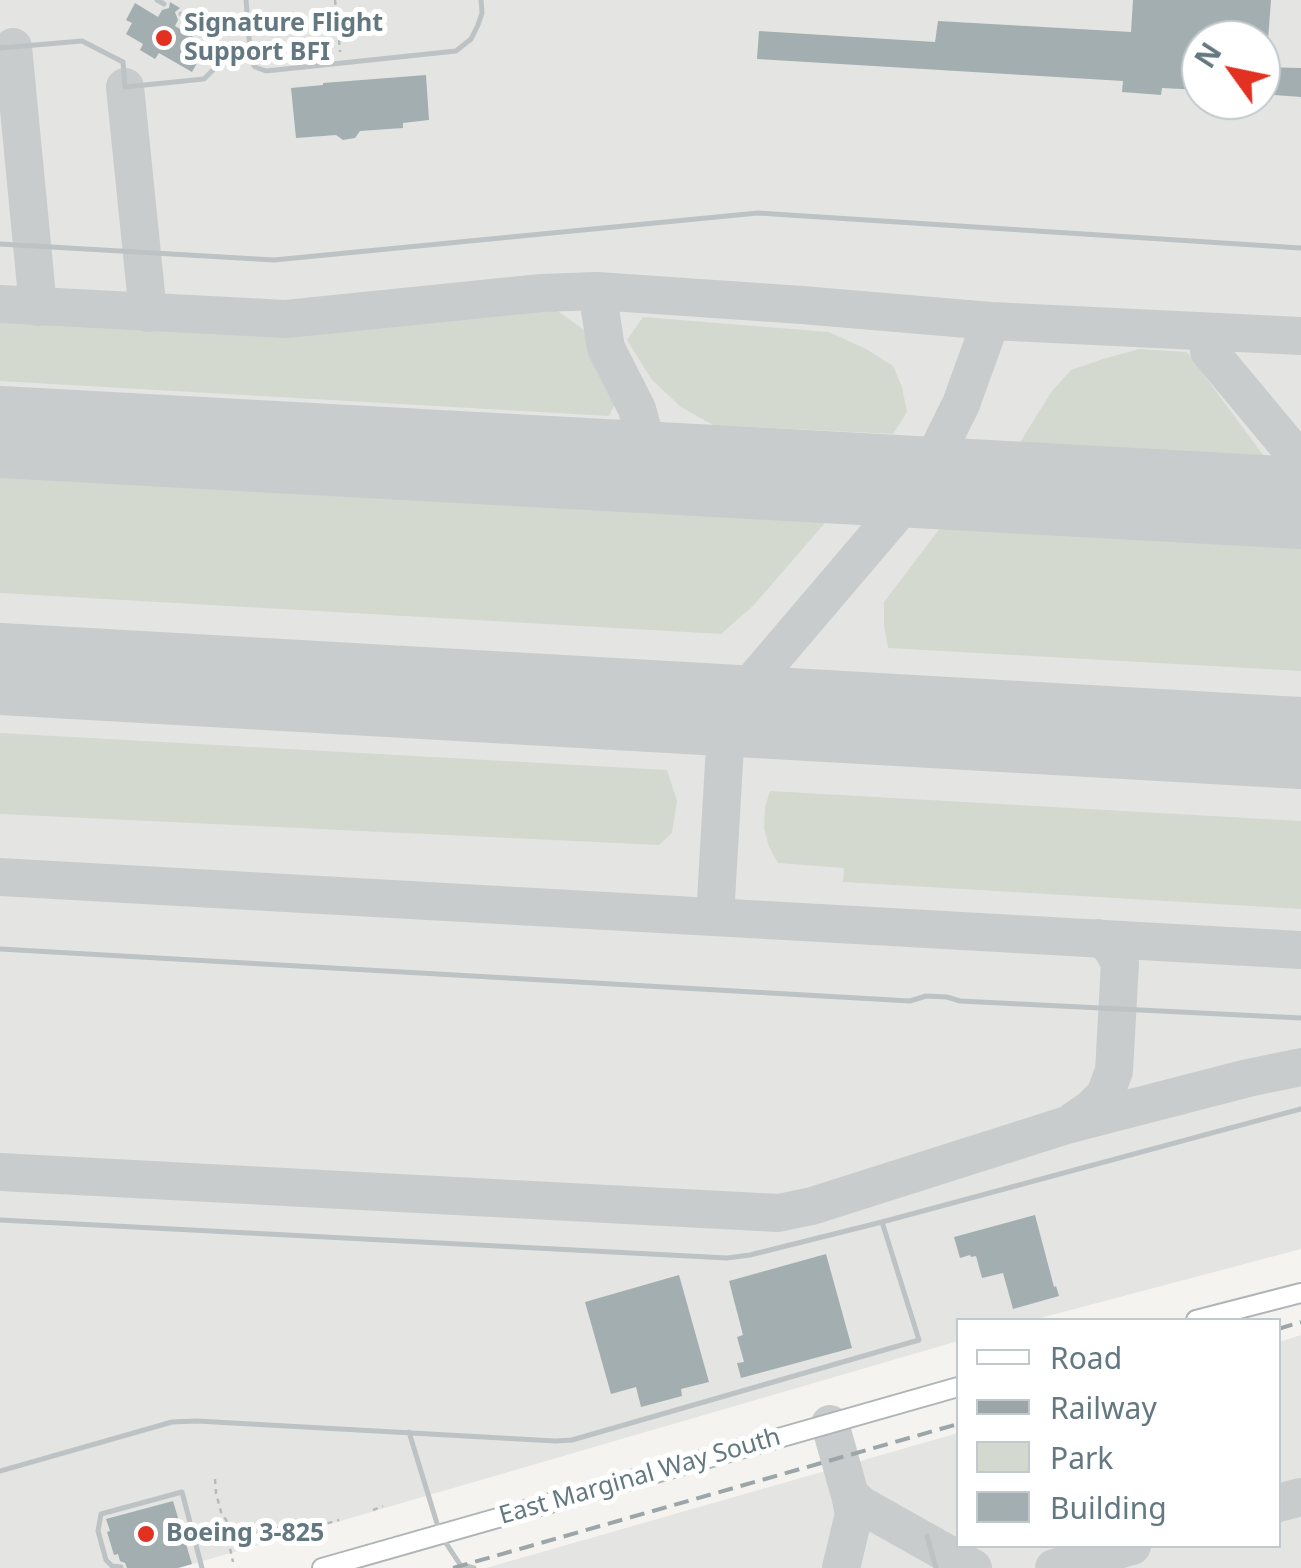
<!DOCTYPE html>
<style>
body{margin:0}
#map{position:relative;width:1301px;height:1568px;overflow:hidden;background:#f4f3ef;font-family:"Noto Sans",sans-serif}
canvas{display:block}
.legend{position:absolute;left:956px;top:1318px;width:325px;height:230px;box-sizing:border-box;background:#fff;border:2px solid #c1c9cd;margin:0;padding:12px 18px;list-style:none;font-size:30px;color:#637881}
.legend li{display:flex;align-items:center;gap:20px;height:50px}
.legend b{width:50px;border:2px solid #c1c9cd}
.north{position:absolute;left:1181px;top:20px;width:100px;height:100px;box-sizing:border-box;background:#fff;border:2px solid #c1c9cd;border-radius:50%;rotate:303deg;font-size:28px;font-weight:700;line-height:40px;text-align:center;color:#637881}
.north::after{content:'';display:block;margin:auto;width:35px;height:45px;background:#e23121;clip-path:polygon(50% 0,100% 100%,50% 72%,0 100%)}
</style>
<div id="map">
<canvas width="1301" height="1568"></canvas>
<ul class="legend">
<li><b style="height:12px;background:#fff"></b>Road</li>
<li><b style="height:12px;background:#9ca5a8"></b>Railway</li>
<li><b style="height:28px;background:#d4d9cf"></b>Park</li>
<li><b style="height:28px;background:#a3aeb1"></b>Building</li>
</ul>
<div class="north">N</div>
</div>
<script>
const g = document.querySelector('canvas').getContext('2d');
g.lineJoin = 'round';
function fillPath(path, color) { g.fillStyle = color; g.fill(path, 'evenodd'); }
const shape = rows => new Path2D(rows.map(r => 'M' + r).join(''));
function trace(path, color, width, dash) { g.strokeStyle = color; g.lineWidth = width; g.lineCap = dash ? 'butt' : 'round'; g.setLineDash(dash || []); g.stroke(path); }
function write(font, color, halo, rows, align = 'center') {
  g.font = font + ' "Noto Sans",sans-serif'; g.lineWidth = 10; g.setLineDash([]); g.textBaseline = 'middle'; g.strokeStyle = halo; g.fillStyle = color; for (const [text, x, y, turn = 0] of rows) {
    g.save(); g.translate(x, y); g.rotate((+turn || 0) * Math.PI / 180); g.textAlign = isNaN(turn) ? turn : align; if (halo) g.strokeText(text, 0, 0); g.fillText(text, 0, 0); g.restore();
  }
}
fillPath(shape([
 [0,0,1301,0,1301,1249,1033,1320,958,1320,958,1341,179,1568,0,1568],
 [1201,40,1261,40,1261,100,1201,100],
 [1301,1335,1301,1568,486,1568,958,1433,958,1546,1278,1546,1279,1342]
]), '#e4e5e3');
fillPath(shape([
 [526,310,556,310,586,331,611,380,617,400,609,416,0,381,0,323,11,321,279,336],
 [643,317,829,332,866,349,893,366,902,387,907,412,893,434,713,425,681,407,652,380,627,340],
 [1139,349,1187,352,1269,463,1017,447,1052,391,1071,370,1103,359],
 [0,475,830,517,754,605,721,634,0,593],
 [944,523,1301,543,1301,671,888,648,884,626,884,602],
 [0,733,667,770,677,801,672,833,659,845,0,814],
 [770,791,1301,821,1301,909,843,882,844,868,778,863,769,847,764,828,765,807]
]), '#d4d9cf');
trace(shape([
 [13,47,38,307],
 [125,87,148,313],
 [597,291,606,348,637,409,653,468],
 [0,304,286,319,541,293,597,291,802,305,991,321,1301,336],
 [1209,333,1209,351,1294,453,1301,466],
 [0,877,1301,950],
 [715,917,727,712,922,483,961,404,991,321],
 [1072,1122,1092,1108,1105,1095,1114,1071,1120,963,1110,945,1098,938],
 [0,1172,778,1213,812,1206,1070,1124,1248,1078,1301,1067],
 [830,1424,850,1495,861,1505,973,1568],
 [1278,1503,1301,1497],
 [841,1568,854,1514,850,1495],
 [1054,1568,1132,1546]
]), '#c8cccc', 38);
trace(shape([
 [0,432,1301,503],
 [0,669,1301,743]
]), '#c8cccc', 92);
fillPath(shape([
 [1133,0,1271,0,1268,40,1201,40,1201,90,1162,88,1161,95,1122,92,1123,81,757,59,759,31,935,42,938,21,1131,32],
 [170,2,180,8,175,12,178,20,175,26,202,42,195,52,201,56,192,72,159,53,155,59,140,50,143,44,126,34,132,23,126,20,135,3,158,17,162,10,169,8],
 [1261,67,1301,68,1301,97,1261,94],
 [426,75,429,120,403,123,403,128,360,131,355,138,343,140,336,135,296,138,291,88,323,85,323,83],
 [1035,1215,1054,1287,1056,1286,1059,1296,1013,1309,1003,1273,982,1278,976,1256,971,1257,970,1255,960,1258,954,1237],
 [826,1254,852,1348,741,1378,737,1363,744,1362,737,1337,743,1335,729,1281],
 [679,1275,709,1382,681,1389,682,1396,641,1407,636,1387,611,1394,585,1302],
 [173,1501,192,1564,178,1568,127,1568,125,1563,120,1561,118,1554,114,1555,107,1532,110,1531,106,1519]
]), '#a3aeb1');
const primary = shape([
 [1196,1320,1301,1293],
 [322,1568,958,1387]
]);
trace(primary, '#aeb4b7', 22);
trace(shape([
 [335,0,337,22],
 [339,40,340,52],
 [215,1479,216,1493,221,1512,233,1531,248,1536,287,1526,292,1544],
 [373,1510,383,1506],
 [289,1534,339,1520],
 [211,1539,228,1539,239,1534],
 [228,1539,233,1562]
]), '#b7babc', 2.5, [5, 5]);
trace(shape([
 [157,0,164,4],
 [246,0,251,61,255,67,266,71,456,51,471,39,478,25,482,13,481,0],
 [181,14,214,32],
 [0,48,82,41,123,62,125,87,204,79,213,70,217,54],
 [0,244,274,260,758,213,1301,248],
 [0,949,910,1001,926,996,947,997,960,1001,1301,1018],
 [0,1220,727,1258,750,1255,882,1222,1301,1109],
 [409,1432,439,1530],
 [0,1471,172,1422,197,1421,555,1441,572,1440,919,1340,882,1222],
 [927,1536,936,1568],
 [444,1540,461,1566],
 [121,1567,112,1566,106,1560,98,1531,101,1514,182,1492,202,1568],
 [458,1568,467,1566,474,1568]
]), '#bdc2c4', 5);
trace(primary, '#fff', 18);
trace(shape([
 [1278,1329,1301,1322],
 [453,1568,958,1424]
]), '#9ca5a8', 4, [15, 8]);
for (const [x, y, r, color] of [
 [164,38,10,"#e23121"],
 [146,1534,10,"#e23121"]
]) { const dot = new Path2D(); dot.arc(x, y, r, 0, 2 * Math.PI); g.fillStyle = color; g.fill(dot); trace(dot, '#fff', 4); }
write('bold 25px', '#637881', '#fff', [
 ["Signature Flight",184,24],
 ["Support BFI",184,53],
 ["Boeing 3-825",166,1534]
], 'left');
write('25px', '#637881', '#fff', [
 ["East Marginal Way South",640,1477,-16]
]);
</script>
